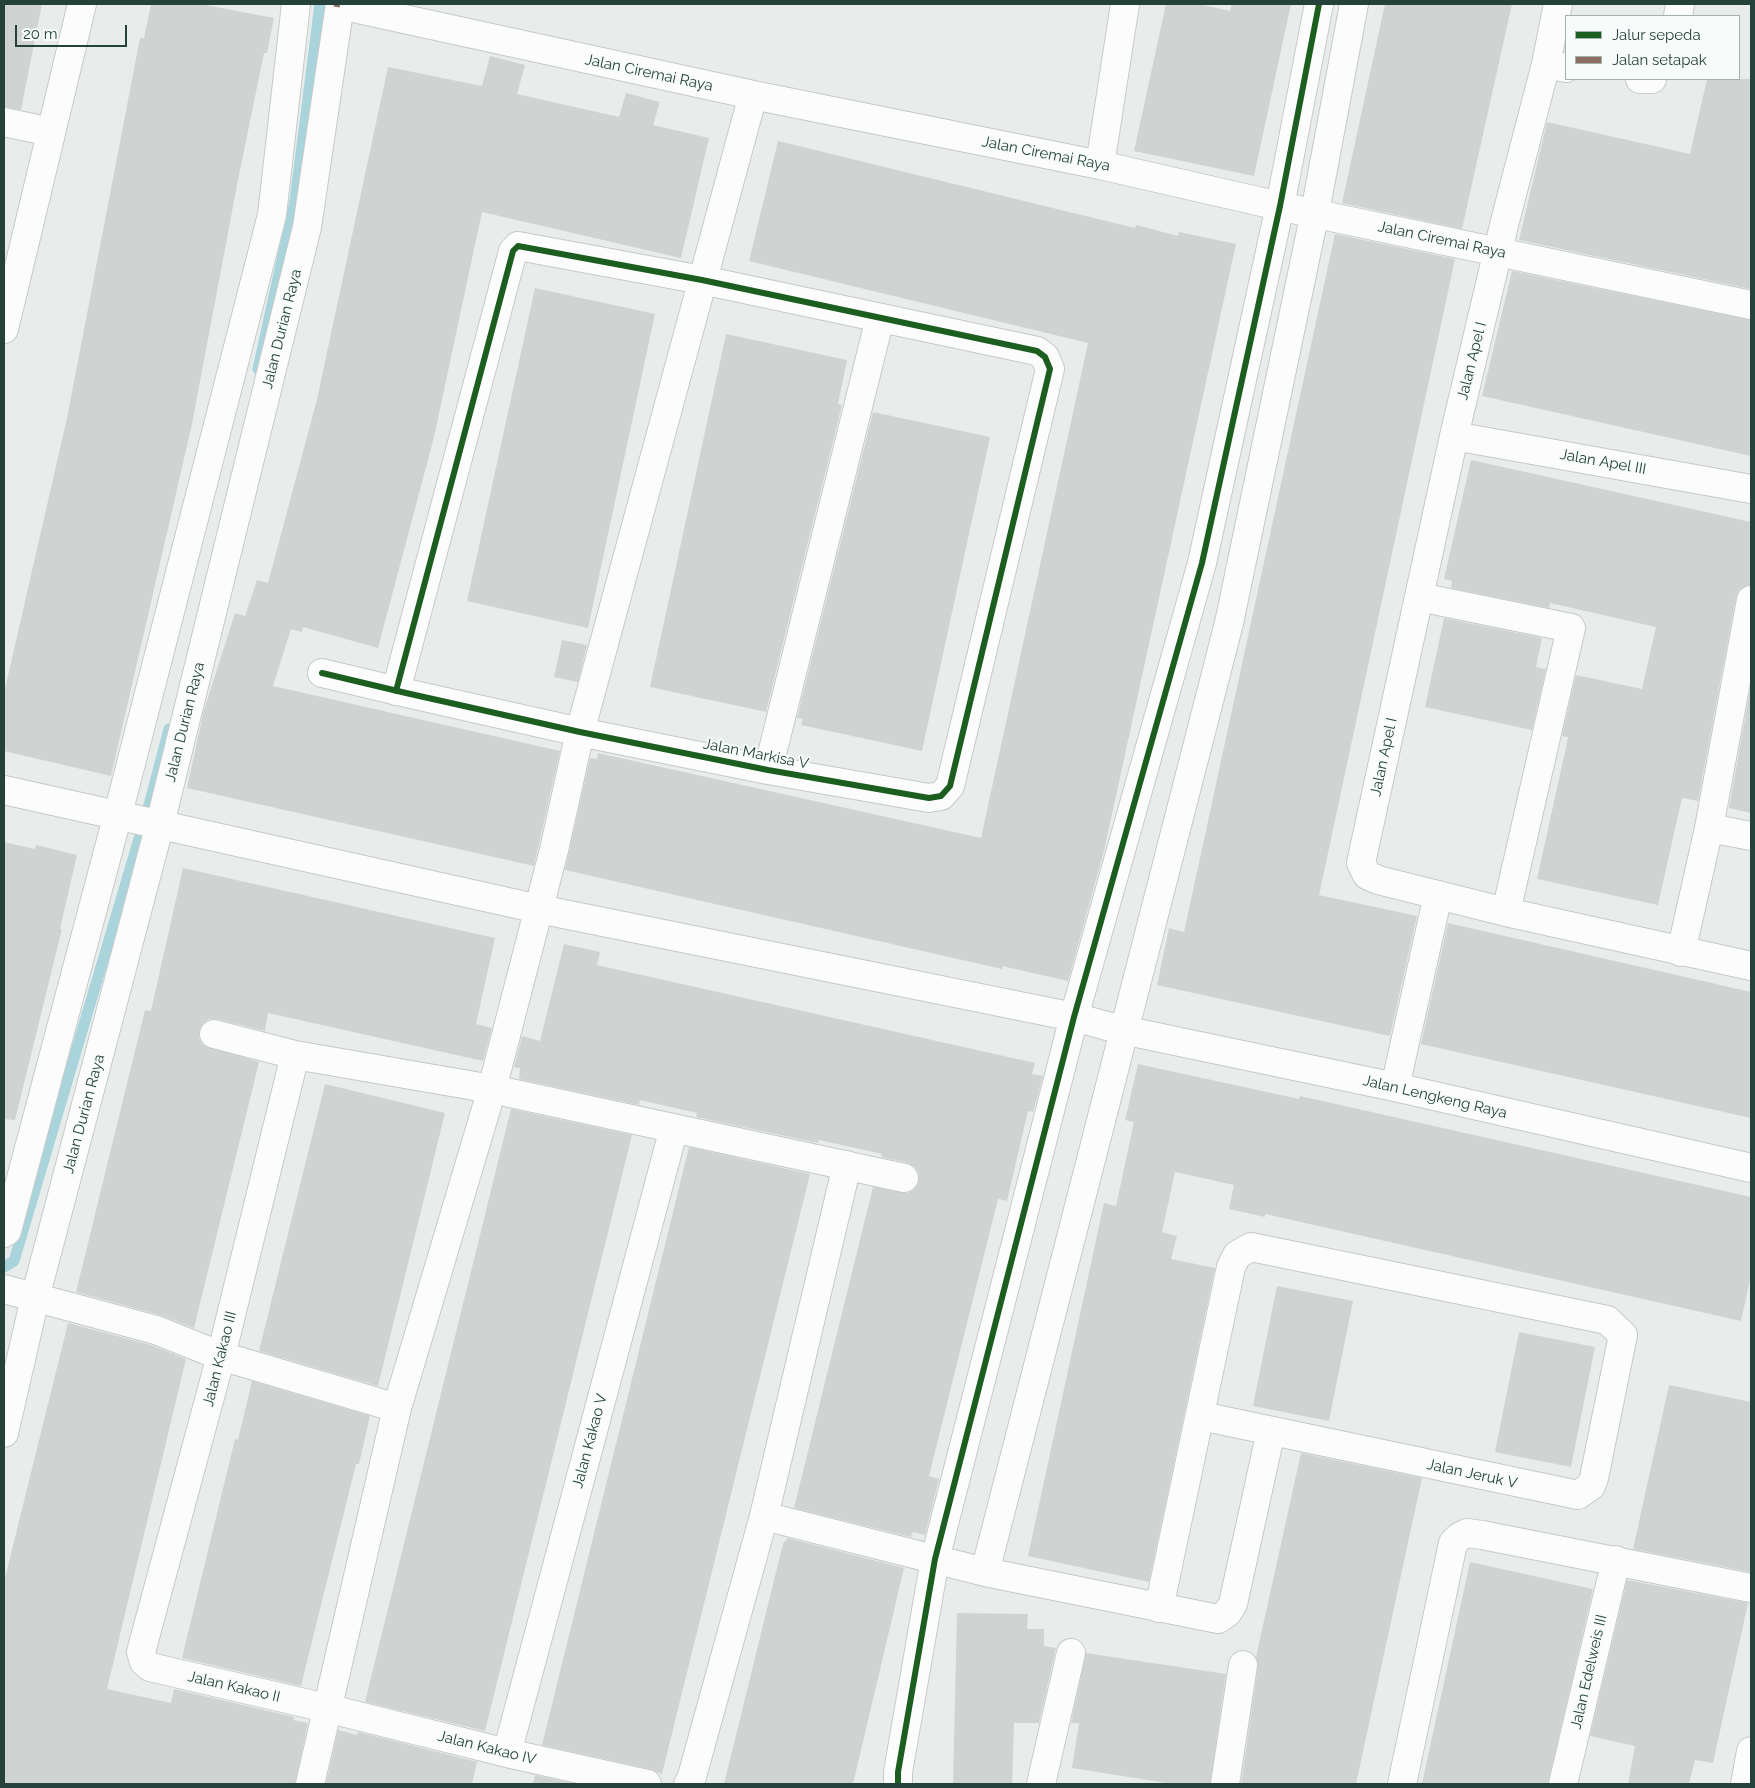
<!DOCTYPE html>
<style>
body{margin:0}
#map{position:relative;width:1755px;height:1788px;overflow:hidden;background:#e8edeb;font-family:Raleway,sans-serif}
canvas{display:block}
.frame{position:absolute;inset:0;border:5px solid #24423a;pointer-events:none}
.legend{position:absolute;left:1565px;top:15px;width:175px;height:65px;box-sizing:border-box;background:#f7fbf9;border:1px solid #a3b1ad;margin:0;padding:6px 9px;list-style:none;font-size:15px;color:#24423a}
.legend li{display:flex;align-items:center;gap:10px;height:25px}
.legend b{width:25px;border:1px solid #a3b1ad}
.scale{position:absolute;left:15px;top:25px;width:112px;height:22px;box-sizing:border-box;border:2px solid #24423a;border-top:0;padding-left:6px;font-size:15px;line-height:18px;white-space:nowrap;color:#24423a;-webkit-text-stroke:4px #f7fbf9;paint-order:stroke}
</style>
<div id="map">
<canvas width="1755" height="1788"></canvas>
<div class="frame"></div>
<ul class="legend">
<li><b style="height:6px;background:#1b5e20"></b>Jalur sepeda</li>
<li><b style="height:6px;background:#8d6e63"></b>Jalan setapak</li>
</ul>
<div class="scale">20 m</div>
</div>
<script>
const g = document.querySelector('canvas').getContext('2d');
g.lineJoin = 'round';
const shape = rows => new Path2D(rows.map(r => 'M' + r).join(''));
function trace(path, color, width, dash) { g.strokeStyle = color; g.lineWidth = width; g.lineCap = dash ? 'butt' : 'round'; g.setLineDash(dash || []); g.stroke(path); }
function fillPath(path, color) { g.fillStyle = color; g.fill(path, 'evenodd'); }
function write(font, color, halo, rows, align = 'center') {
  g.font = font + ' Raleway,sans-serif'; g.lineWidth = 4; g.setLineDash([]); g.textBaseline = 'middle'; g.strokeStyle = halo; g.fillStyle = color; for (const [text, x, y, turn = 0] of rows) {
    g.save(); g.translate(x, y); g.rotate((+turn || 0) * Math.PI / 180); g.textAlign = isNaN(turn) ? turn : align; if (halo) g.strokeText(text, 0, 0); g.fillText(text, 0, 0); g.restore();
  }
}
trace(shape([
 [258,369,295,201,320,4],
 [4,1267,14,1261,151,798,169,729]
]), '#a9d4db', 11);
fillPath(shape([
 [4,4,42,4,21,110,4,107],
 [151,4,200,4,274,18,267,53,264,53,238,180,192,424,111,776,4,751,4,693,67,418,129,95,140,38,144,38],
 [1166,4,1199,4,1230,11,1232,4,1291,4,1254,176,1134,151],
 [1385,4,1512,4,1462,229,1342,203],
 [490,56,525,65,517,94,619,117,626,93,660,102,653,125,709,138,681,258,482,212,434,437,378,648,303,627,302,632,291,629,273,686,560,751,534,866,187,788,204,710,235,613,245,616,257,580,268,583,317,399,388,67,482,86],
 [1707,79,1751,79,1751,289,1519,240,1547,122,1690,154],
 [778,141,1135,228,1136,225,1178,236,1179,232,1236,244,1104,851,1068,981,1002,966,1002,969,565,870,590,758,597,759,598,753,981,838,1088,343,749,261],
 [1335,234,1455,259,1319,895,1417,916,1390,1036,1157,985,1169,928,1184,932],
 [1512,271,1751,320,1751,456,1482,396],
 [535,288,655,314,588,628,467,601],
 [726,334,847,360,838,404,842,405,766,712,650,687],
 [873,412,990,437,922,751,801,725,803,719,797,718],
 [1471,460,1751,522,1751,585,1739,590,1736,597,1698,801,1682,798,1658,905,1537,879,1565,752,1568,737,1562,736,1576,675,1642,689,1656,627,1550,603,1549,608,1451,588,1452,581,1444,579],
 [1444,618,1542,638,1536,667,1546,669,1532,730,1425,707],
 [562,640,587,645,578,682,554,677],
 [1751,685,1751,813,1729,808],
 [4,842,35,849,36,845,77,855,60,929,62,929,15,1120,4,1119],
 [183,868,495,938,476,1024,492,1028,483,1061,268,1013,265,1031,217,1019,209,1019,203,1023,199,1031,199,1038,203,1045,259,1062,194,1328,160,1315,76,1292,145,1010,151,1011],
 [1448,923,1751,992,1751,1118,1421,1044],
 [564,944,600,952,597,965,1035,1063,1032,1074,1043,1076,1033,1112,1028,1111,1007,1201,998,1199,929,1476,939,1479,925,1535,913,1532,911,1537,794,1508,873,1187,908,1193,915,1189,919,1182,919,1173,915,1167,908,1163,881,1157,882,1154,819,1140,818,1143,696,1117,697,1113,640,1100,639,1105,519,1079,520,1068,514,1067,522,1036,540,1041],
 [1138,1064,1299,1099,1300,1096,1751,1197,1751,1275,1741,1321,1265,1214,1265,1217,1229,1209,1234,1185,1175,1172,1162,1232,1177,1236,1171,1259,1215,1268,1149,1582,1028,1556,1104,1203,1116,1206,1134,1122,1125,1120],
 [325,1084,445,1113,378,1386,259,1351],
 [511,1109,632,1135,485,1731,365,1702],
 [689,1147,810,1174,662,1774,650,1769,542,1745],
 [1277,1286,1353,1301,1329,1421,1253,1406],
 [68,1323,151,1345,186,1359,107,1689,171,1703,174,1689,294,1717,293,1720,308,1723,295,1784,4,1784,4,1582],
 [1519,1332,1595,1347,1571,1467,1495,1452],
 [252,1381,370,1416,359,1464,356,1464,301,1686,182,1658,235,1439,238,1440],
 [1669,1385,1751,1402,1751,1572,1633,1549],
 [1301,1453,1422,1478,1356,1784,1241,1784,1258,1667,1256,1657],
 [787,1538,904,1568,853,1784,724,1784,779,1560,784,1541,786,1542],
 [1470,1562,1593,1589,1548,1784,1422,1784],
 [1627,1580,1748,1603,1713,1763,1695,1760,1689,1784,1628,1784,1635,1746,1590,1736],
 [957,1613,1028,1614,1027,1629,1044,1629,1044,1646,1056,1648,1039,1723,1014,1723,1012,1784,953,1784],
 [1086,1653,1226,1674,1210,1784,1173,1784,1072,1768,1079,1723,1071,1723],
 [338,1730,357,1735,358,1732,477,1762,472,1784,326,1784],
 [535,1775,575,1784,533,1784]
]), '#cfd4d2');
const street = shape([
 [340,5,753,95,1100,165,1288,208,1751,305],
 [1678,16,1680,4],
 [1546,64,1558,4],
 [1566,68,1546,64,1505,221,1454,436,1361,863,1367,875,1378,880,1506,912,1751,966],
 [1640,79,1652,79],
 [4,122,51,132],
 [1100,165,1125,4],
 [4,329,82,4],
 [1454,436,1751,489],
 [1419,597,1571,628,1506,912],
 [322,673,406,693,580,732,768,770,929,798,941,796,950,786,1050,369,1045,357,1037,351,702,280,518,246,513,251,396,691],
 [768,770,880,318],
 [4,790,539,909,1074,1017,1118,1029,1395,1087,1751,1168],
 [1709,828,1751,836],
 [1681,952,1709,828,1751,600],
 [214,1034,295,1055,492,1089,554,850,580,732,753,95],
 [295,1055,221,1356,141,1652,144,1662,150,1667,326,1708,507,1753,647,1784],
 [1395,1087,1438,895],
 [4,1233,7,1231,118,814,272,215,296,4],
 [4,1289,156,1330,221,1356,397,1408],
 [4,1433,35,1298,160,824,307,227,340,4],
 [764,1516,985,1572,1218,1619,1227,1613,1233,1604,1271,1431],
 [985,1572,1229,623,1315,212,1354,4],
 [1159,1608,1231,1267,1237,1255,1251,1247,1607,1320,1623,1335,1594,1478,1591,1486,1578,1495,1201,1416],
 [507,1753,674,1128],
 [310,1784,397,1408,492,1089,904,1178],
 [688,1784,691,1780,764,1516,847,1165],
 [898,1784,898,1772,935,1559,1074,1017,1202,563,1280,206,1319,4],
 [1041,1784,1071,1653],
 [1225,1784,1243,1665],
 [1402,1784,1453,1543,1459,1537,1467,1533,1482,1535,1751,1588],
 [1563,1784,1616,1560],
 [1745,1784,1751,1751]
]);
trace(street, '#c5cac8', 30);
trace(street, '#fcfcfc', 28);
trace(shape([
 [334,4,340,5]
]), '#8d6e63', 5, [10, 5]);
trace(shape([
 [322,673,406,693,580,732,768,770,929,798,941,796,950,786,1050,369,1045,357,1037,351,702,280,518,246,513,251,396,691],
 [898,1784,898,1772,935,1559,1074,1017,1202,563,1280,206,1319,4]
]), '#1b5e20', 6);
write('15px', '#24423a', '#f7fbf9', [
 ["Jalan Ciremai Raya",649,73,12],
 ["Jalan Ciremai Raya",1046,154,11],
 ["Jalan Ciremai Raya",1442,240,12],
 ["Jalan Durian Raya",282,329,-76],
 ["Jalan Apel I",1472,361,-76],
 ["Jalan Apel III",1603,462,10],
 ["Jalan Durian Raya",185,722,-76],
 ["Jalan Markisa V",756,754,11],
 ["Jalan Apel I",1384,757,-78],
 ["Jalan Lengkeng Raya",1435,1097,13],
 ["Jalan Durian Raya",84,1114,-75],
 ["Jalan Kakao III",220,1359,-76],
 ["Jalan Kakao V",590,1441,-75],
 ["Jalan Jeruk V",1472,1474,12],
 ["Jalan Edelweis III",1589,1672,-77],
 ["Jalan Kakao II",234,1687,13],
 ["Jalan Kakao IV",487,1748,14]
]);
</script>
